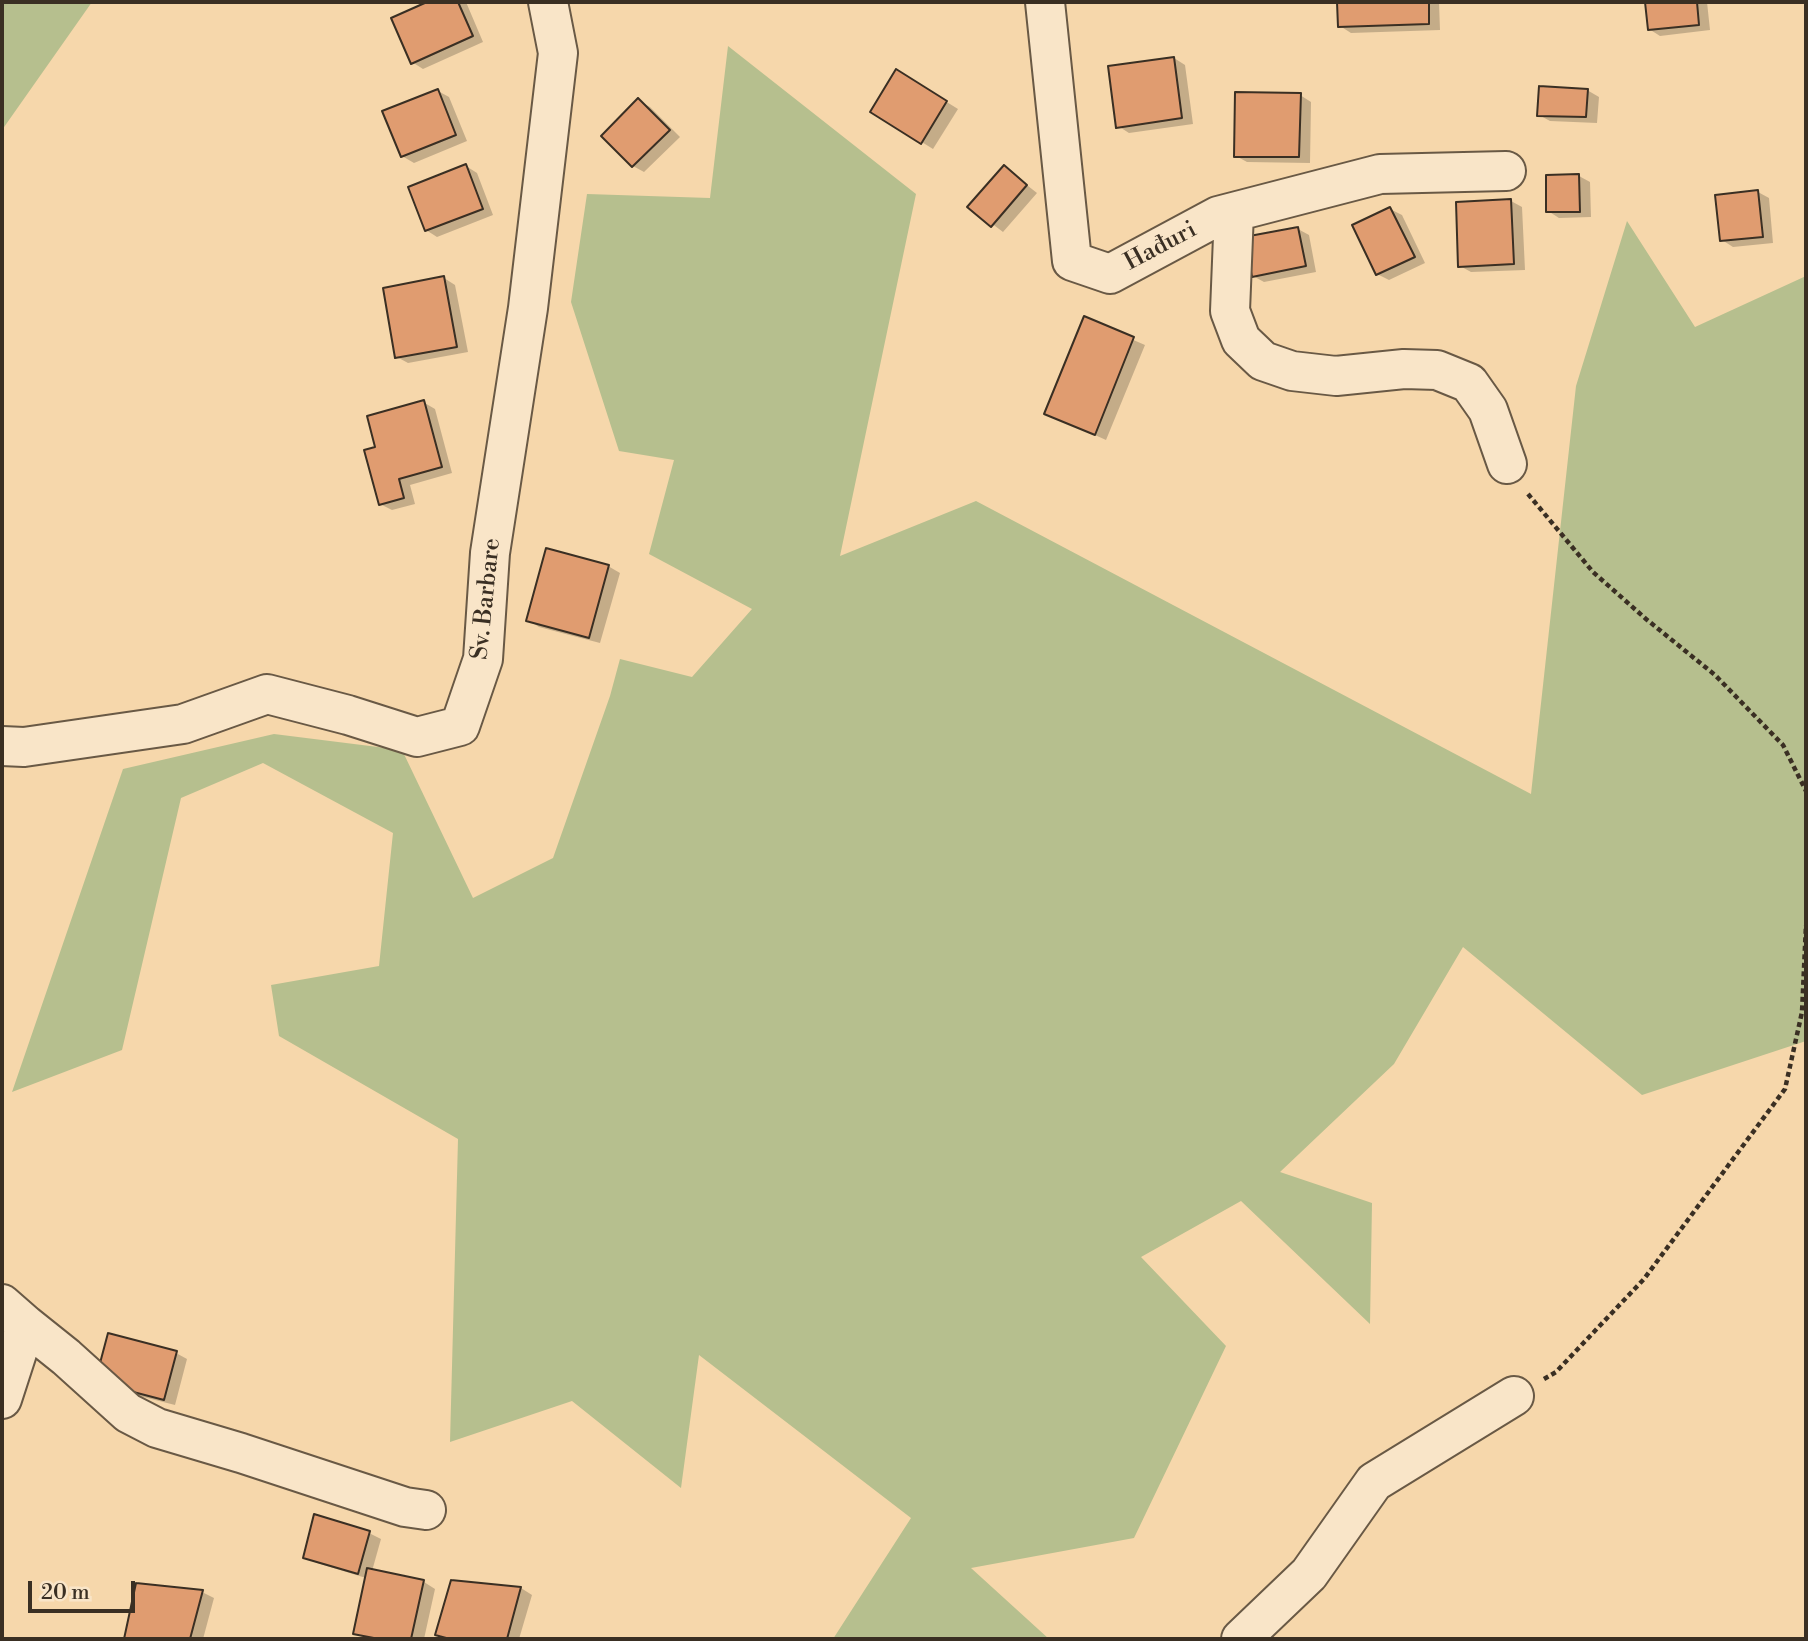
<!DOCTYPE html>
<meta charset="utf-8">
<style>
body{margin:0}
#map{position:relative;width:1808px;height:1641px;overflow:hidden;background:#f6d7ab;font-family:"Libre Bodoni",serif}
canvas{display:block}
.frame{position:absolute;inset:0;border:4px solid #3a2f23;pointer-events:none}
.scale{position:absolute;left:28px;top:1581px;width:107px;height:32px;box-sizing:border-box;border:4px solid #3a2f23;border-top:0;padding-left:9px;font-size:21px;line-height:24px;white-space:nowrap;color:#3a2f23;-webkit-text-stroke:5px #f9e5c8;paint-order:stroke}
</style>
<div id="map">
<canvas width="1808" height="1641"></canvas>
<div class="frame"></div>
<div class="scale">20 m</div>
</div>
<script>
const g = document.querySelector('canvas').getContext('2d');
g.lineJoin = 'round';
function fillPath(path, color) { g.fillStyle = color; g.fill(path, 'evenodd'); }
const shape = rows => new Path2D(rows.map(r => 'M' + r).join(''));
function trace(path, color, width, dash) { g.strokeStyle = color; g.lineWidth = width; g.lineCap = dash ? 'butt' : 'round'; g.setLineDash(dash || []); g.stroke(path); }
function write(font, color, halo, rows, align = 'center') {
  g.font = font + ' "Libre Bodoni",serif'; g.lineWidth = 5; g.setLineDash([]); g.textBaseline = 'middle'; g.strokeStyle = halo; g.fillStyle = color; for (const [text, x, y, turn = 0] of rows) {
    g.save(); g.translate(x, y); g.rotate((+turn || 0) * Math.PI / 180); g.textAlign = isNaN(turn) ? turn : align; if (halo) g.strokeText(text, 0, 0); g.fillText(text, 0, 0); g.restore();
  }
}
fillPath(shape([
 [2,2,92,2,2,130],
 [728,46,916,194,840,556,976,501,1531,794,1576,386,1627,221,1695,327,1806,276,1806,1041,1642,1095,1463,947,1394,1064,1280,1172,1372,1203,1370,1324,1241,1201,1141,1257,1226,1346,1134,1538,971,1568,1049,1639,833,1639,911,1518,699,1355,681,1488,572,1401,450,1442,458,1139,279,1036,271,985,379,966,393,833,263,763,181,798,122,1050,12,1092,123,769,274,734,402,750,473,898,553,858,610,696,620,659,692,677,752,609,649,554,674,460,619,451,571,302,587,194,710,198]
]), '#b6bf8e');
fillPath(shape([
 [432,2,466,2,483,42,423,69,412,62,393,19],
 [1339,2,1439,2,1440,30,1351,33,1340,26],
 [1646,2,1707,2,1710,30,1660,36,1649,29],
 [1174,58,1185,65,1193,124,1129,133,1118,126],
 [908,78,958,109,933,149,872,111],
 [1587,90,1599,97,1597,123,1550,121,1539,115],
 [438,91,449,97,467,141,414,163,402,156],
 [1300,95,1311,102,1310,163,1247,162,1236,156],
 [639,101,650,107,680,137,644,172,633,166],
 [466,166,477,173,493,215,437,237,426,230],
 [1004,167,1037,193,1003,232,970,207],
 [1579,176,1590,182,1591,217,1559,218,1548,211],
 [1758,192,1769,198,1773,243,1733,247,1722,240],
 [1511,201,1522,207,1525,270,1471,272,1460,266],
 [1390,209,1402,215,1425,263,1389,280,1377,274],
 [1298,229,1309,235,1316,272,1264,282,1253,276],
 [444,278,455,285,468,352,408,363,397,357],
 [1085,319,1145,345,1106,440,1046,413],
 [423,402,435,409,452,473,410,485,415,504,392,510,380,504,377,448],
 [608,566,620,573,600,643,539,627,528,620],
 [176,1353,187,1359,175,1405,108,1388],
 [369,1533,381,1539,372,1571,424,1582,435,1589,424,1639,366,1639,355,1633,366,1578,317,1563,305,1557],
 [452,1582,521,1588,532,1595,519,1639,446,1639,437,1634],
 [137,1585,202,1592,214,1598,203,1639,125,1639]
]), '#0003');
const building = shape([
 [427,2,458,2,473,36,411,64,391,18,427,2],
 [1337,2,1429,2,1429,24,1338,27,1337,2],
 [1645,2,1697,2,1699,25,1648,30,1645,2],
 [1174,57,1182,118,1116,128,1108,66,1174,57],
 [896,69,947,101,921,144,870,112,896,69],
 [1539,86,1588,89,1586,117,1537,116,1539,86],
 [438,89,456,135,401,157,382,111,438,89],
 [1235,92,1301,93,1299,157,1234,157,1235,92],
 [638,98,670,130,632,167,601,136,638,98],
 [466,164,483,209,425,231,408,187,466,164],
 [1004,165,1027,185,991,227,967,207,1004,165],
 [1579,174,1580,212,1546,212,1546,175,1579,174],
 [1758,190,1763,237,1720,241,1715,195,1758,190],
 [1511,199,1514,264,1458,267,1456,202,1511,199],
 [1390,207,1415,257,1376,275,1352,225,1390,207],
 [1298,227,1306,266,1252,277,1244,237,1298,227],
 [444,276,457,347,395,358,383,288,444,276],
 [1084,316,1134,337,1095,435,1044,414,1084,316],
 [424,400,442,467,399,479,404,498,379,505,364,450,375,447,367,416,424,400],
 [546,548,609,565,589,638,526,621,546,548],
 [108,1333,177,1351,164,1400,95,1382,108,1333],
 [314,1514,370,1531,358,1574,303,1558,314,1514],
 [367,1568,424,1580,411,1639,379,1639,353,1634,367,1568],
 [451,1580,521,1587,507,1639,450,1639,435,1635,451,1580],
 [136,1583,203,1590,190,1639,124,1639,136,1583]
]);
fillPath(building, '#e09c70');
trace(building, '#3a2f23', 2);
const minor = shape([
 [1045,2,1072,261,1110,274,1218,216,1380,174,1506,171],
 [1234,212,1230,311,1241,340,1263,361,1292,371,1336,376,1404,369,1437,370,1469,383,1488,410,1507,464],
 [2,746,24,747,183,724,267,694,348,715,417,737,460,726,483,659,490,553,528,308,558,53,548,2],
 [2,1304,26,1325,2,1399],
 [26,1325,66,1357,128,1413,157,1428,241,1453,405,1507,426,1510],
 [1241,1639,1309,1574,1374,1482,1514,1396]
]);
trace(minor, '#695945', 42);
trace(shape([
 [1528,494,1593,572,1646,619,1715,675,1783,745,1806,791],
 [1544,1379,1556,1372,1644,1279,1785,1089,1802,1012,1806,925]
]), '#3a2f23', 4.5, [5, 3.5]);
trace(minor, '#f9e5c8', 38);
write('24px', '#3a2f23', '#f9e5c8', [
 ["Hađuri",1161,247,-28],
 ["Sv. Barbare",487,599,-84]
]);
</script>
